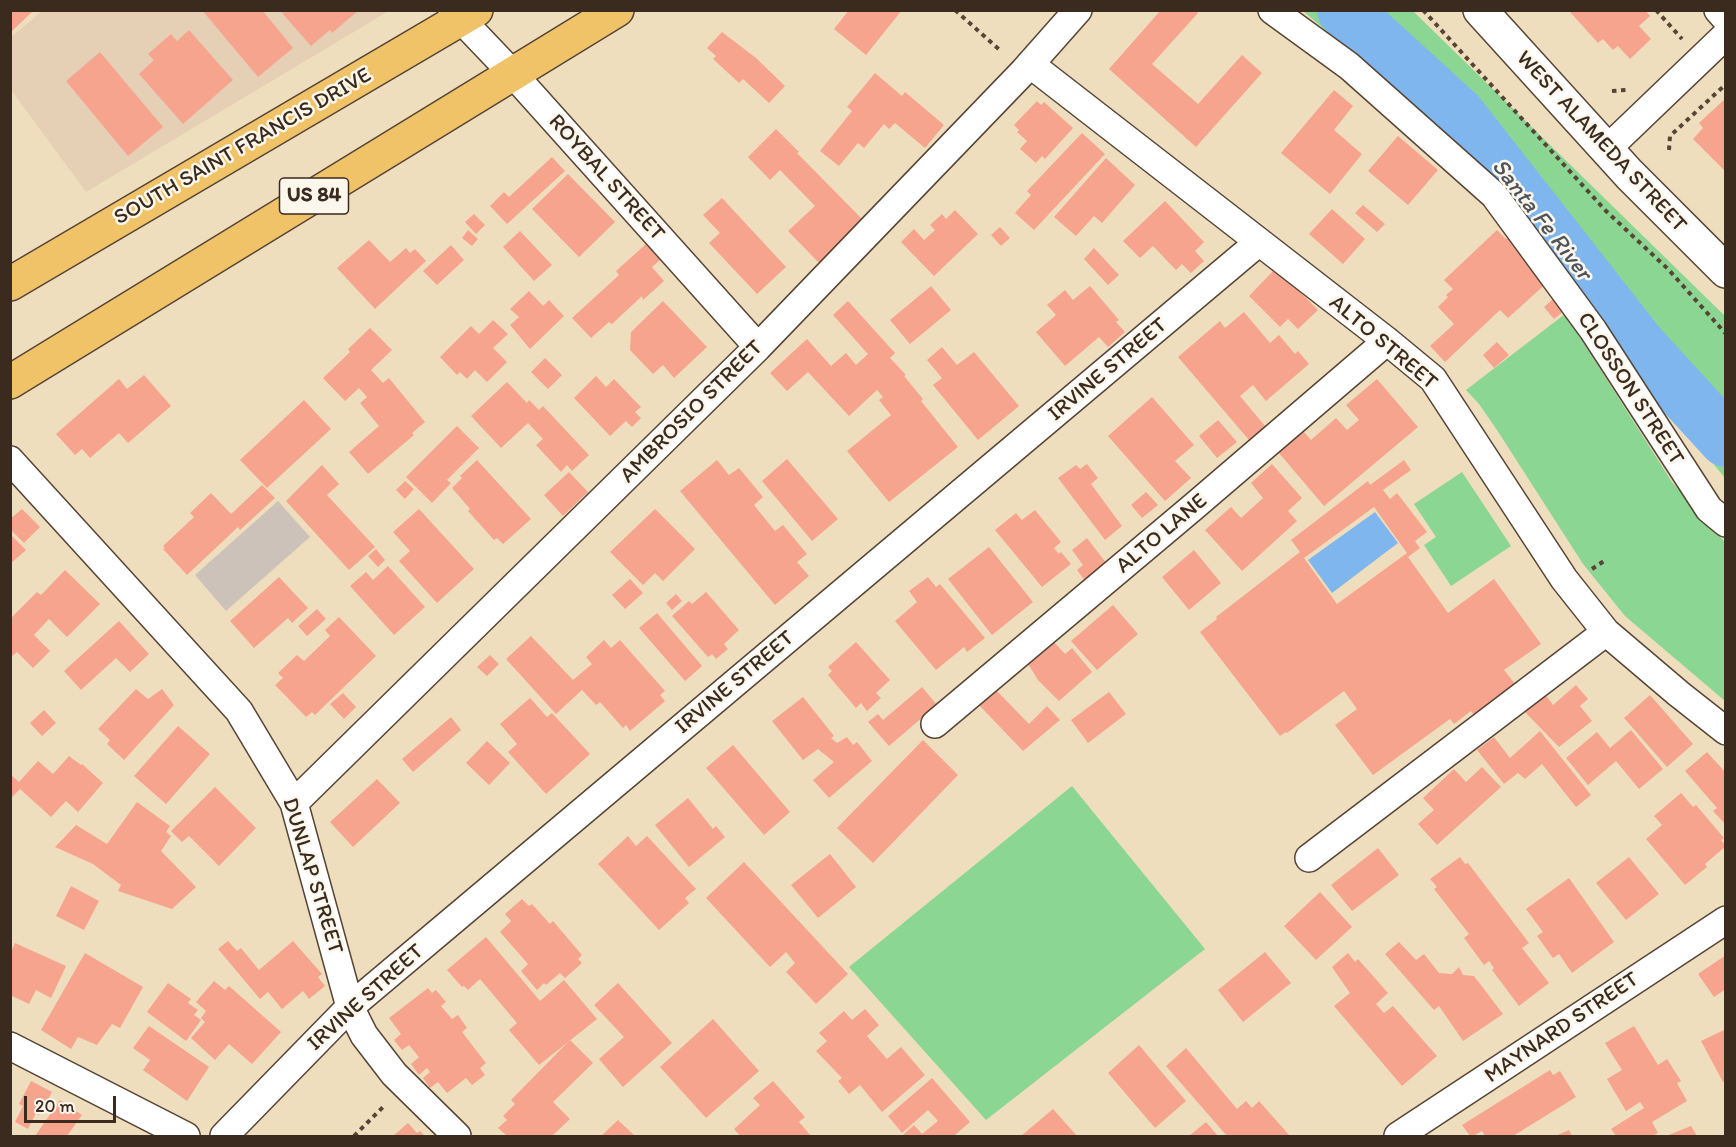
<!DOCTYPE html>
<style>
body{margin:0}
#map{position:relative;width:1736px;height:1147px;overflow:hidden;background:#efdebd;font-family:Itim,sans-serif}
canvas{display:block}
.frame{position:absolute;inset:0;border:12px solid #3b2a1e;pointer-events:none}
.scale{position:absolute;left:24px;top:1096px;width:92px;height:27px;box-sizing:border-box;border:3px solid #3b2a1e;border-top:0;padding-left:8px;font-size:18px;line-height:21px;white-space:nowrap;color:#3b2a1e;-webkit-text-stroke:4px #fbf7ec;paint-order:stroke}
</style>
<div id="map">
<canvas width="1736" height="1147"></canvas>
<div class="frame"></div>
<div class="scale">20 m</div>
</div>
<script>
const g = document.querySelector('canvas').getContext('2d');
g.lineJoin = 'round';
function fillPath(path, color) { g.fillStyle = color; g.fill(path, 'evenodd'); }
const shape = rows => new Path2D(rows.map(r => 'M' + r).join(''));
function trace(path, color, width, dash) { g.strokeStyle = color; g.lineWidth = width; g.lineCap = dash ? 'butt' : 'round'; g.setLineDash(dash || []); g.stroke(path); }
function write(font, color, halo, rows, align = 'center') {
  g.font = font + ' Itim,sans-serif'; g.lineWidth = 5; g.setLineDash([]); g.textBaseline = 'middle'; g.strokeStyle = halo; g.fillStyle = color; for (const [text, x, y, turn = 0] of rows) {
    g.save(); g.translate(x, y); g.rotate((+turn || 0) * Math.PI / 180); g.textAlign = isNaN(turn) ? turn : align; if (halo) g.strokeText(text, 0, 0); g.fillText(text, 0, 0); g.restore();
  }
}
fillPath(shape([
 [42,11,389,11,86,192,11,90,10,38]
]), '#e6d0b5');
fillPath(shape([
 [278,501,310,537,226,611,195,575]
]), '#ccc2b9');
fillPath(shape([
 [1303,11,1413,11,1725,316,1725,478,1691,437,1498,178],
 [1565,314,1672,482,1725,542,1725,701,1625,616,1583,564,1497,430,1479,404,1466,390],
 [1462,472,1511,546,1451,586,1424,545,1436,537,1414,504],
 [1072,786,1205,949,986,1120,849,967]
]), '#8bd692');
fillPath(shape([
 [1375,512,1398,543,1332,593,1308,560]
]), '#7fb6ee');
trace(shape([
 [1344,10,1458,114,1638,344,1726,440]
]), '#7fb6ee', 54);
fillPath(shape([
 [10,10,34,10,10,33],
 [202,10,262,10,293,48,258,77],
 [285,10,359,10,332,33,330,30,311,46,282,13],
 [849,10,902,10,866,55,834,29],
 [1161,10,1195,10,1198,13,1152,64,1198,104,1242,55,1262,73,1196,147,1109,69],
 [1572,10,1645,10,1650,16,1639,26,1651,39,1630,59,1618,46,1613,50,1603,39,1598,43,1570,12],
 [189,30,233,80,183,124,139,74,154,60,148,54,171,34,177,41],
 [722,32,756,58,785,86,769,103,743,79,739,83,713,59,716,56,707,48],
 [100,52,163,127,128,156,66,81],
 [875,73,902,96,905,92,944,125,925,148,895,123,889,129,884,124,864,148,858,143,839,166,820,151,852,111,847,107],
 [1334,90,1353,106,1334,130,1362,154,1330,194,1281,153],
 [1726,98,1726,172,1693,139,1703,128,1699,123],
 [1037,101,1041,105,1044,102,1073,128,1045,159,1042,156,1036,163,1020,149,1027,141,1017,132,1019,130,1014,125],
 [776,129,799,152,797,153,865,222,821,265,788,231,815,206,780,170,770,180,748,157],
 [1082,133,1105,154,1034,230,1015,213,1031,195,1027,191],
 [1398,136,1438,170,1408,205,1368,171],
 [552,157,565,171,507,224,490,206,504,192,509,197],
 [1106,158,1135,185,1102,223,1094,216,1076,236,1054,217],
 [568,174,615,222,579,257,532,209],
 [722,198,786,267,757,294,709,243,720,233,703,215],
 [1165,201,1204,242,1195,251,1204,261,1191,273,1182,264,1176,270,1153,246,1140,258,1123,241],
 [1363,205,1385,224,1377,232,1355,213],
 [1332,209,1365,239,1343,264,1309,234],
 [955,210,978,234,934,276,901,242,914,229,924,240,935,230,930,225,942,214,946,219],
 [474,214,485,225,476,234,465,222],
 [1000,227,1010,238,1001,246,991,235],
 [468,230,478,239,472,246,462,238],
 [1497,230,1506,239,1508,238,1549,281,1508,318,1500,310,1445,362,1430,346,1454,324,1438,307,1448,297,1446,295,1453,289,1444,280],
 [520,231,552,265,534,281,503,247],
 [369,240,390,262,406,248,410,253,415,249,426,261,375,309,337,268],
 [646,244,660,260,652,267,664,281,643,300,642,296,612,324,609,322,591,338,572,318,619,275,616,271],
 [451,245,464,260,437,285,423,271],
 [1094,248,1119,275,1108,285,1084,259],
 [1276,268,1318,310,1298,329,1288,319,1280,327,1249,296],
 [931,286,951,310,910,344,890,320],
 [1090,286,1119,320,1116,322,1125,332,1108,347,1099,337,1065,366,1036,332,1056,315,1047,305,1065,290,1073,300],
 [529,291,543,306,549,300,564,316,530,349,510,325,519,317,510,309],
 [1553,299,1564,311,1554,319,1544,307],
 [663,301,707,347,674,378,663,365,653,374,630,350,631,332],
 [848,301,895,353,890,358,906,375,904,376,923,399,921,401,958,447,889,502,847,451,891,415,879,400,883,397,877,390,849,416,808,372,787,391,770,373,807,339,831,366,846,353,856,365,868,354,833,315],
 [1244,312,1270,343,1279,335,1295,354,1298,351,1309,364,1266,401,1253,385,1240,396,1265,426,1249,440,1178,357,1220,321,1225,328],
 [493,320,508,334,493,348,507,362,487,382,475,370,467,379,460,372,457,375,440,357,471,326,479,334],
 [370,328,392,350,371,370,383,383,389,378,425,422,412,433,414,435,368,474,349,452,379,426,360,403,367,397,359,388,345,401,323,378,350,352,348,349],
 [1497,342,1509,355,1494,368,1483,355],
 [942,347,957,365,974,352,1019,406,978,440,933,385,942,378,927,360],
 [545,358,562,375,548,389,531,372],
 [144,375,171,406,128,443,119,433,90,458,82,449,75,455,56,434,119,379,127,389],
 [596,376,606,387,614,379,641,407,635,412,641,418,632,427,626,421,610,436,574,398],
 [1377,379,1418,427,1324,506,1273,446,1298,425,1311,440,1336,418,1347,430,1359,420,1346,405],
 [507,382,527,403,529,400,539,410,543,406,589,455,572,471,567,465,561,472,536,445,543,439,528,423,501,448,471,416],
 [1152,397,1194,445,1175,461,1191,478,1165,501,1108,436],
 [304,400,331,429,267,488,240,460],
 [1218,420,1237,442,1217,458,1199,436],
 [457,426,479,448,447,480,451,483,432,503,406,477],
 [787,459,838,519,812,541,762,481],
 [477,460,531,519,503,544,497,538,494,540,468,511,470,509,452,488,462,478,460,476],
 [717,460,729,475,739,468,763,497,754,505,775,531,783,525,807,554,797,562,809,576,775,605,680,491],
 [1404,460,1411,470,1383,490,1390,499,1397,493,1427,532,1415,541,1420,548,1408,557,1448,613,1494,579,1541,644,1504,670,1516,685,1474,715,1471,711,1454,724,1450,719,1373,775,1335,725,1357,709,1344,691,1287,733,1286,732,1280,736,1200,632,1217,619,1216,617,1300,552,1291,540,1368,481,1370,485],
 [1374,507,1407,553,1337,604,1304,558],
 [1087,464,1098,478,1091,484,1122,526,1105,540,1058,478,1076,465,1080,469],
 [1272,464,1302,498,1288,511,1297,521,1242,571,1205,530,1231,507,1241,518,1263,498,1251,483],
 [322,465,339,484,327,495,375,547,349,570,286,501],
 [569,472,588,492,563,516,544,495],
 [405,481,414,489,405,499,396,490],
 [262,485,275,498,240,530,238,527,187,575,163,549,165,548,163,546,194,517,190,513,211,493,231,514],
 [1146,492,1158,505,1142,518,1131,505],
 [22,509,40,527,24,543,10,529,10,519],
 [419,509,474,569,437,603,399,561,410,551,393,532],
 [655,509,695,549,663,581,655,573,643,585,610,552],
 [1035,510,1061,542,1054,548,1059,554,1061,552,1071,564,1042,587,995,530,1016,513,1022,520],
 [10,534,26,550,10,564],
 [1087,538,1107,564,1085,581,1077,570,1083,565,1072,550],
 [989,547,1033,602,992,635,948,579],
 [376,549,385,560,378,567,368,556],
 [1194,550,1221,583,1189,610,1162,577],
 [388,566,425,607,394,635,350,586,366,572,373,580],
 [65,570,100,604,67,637,49,619,34,635,50,651,33,668,17,652,10,658,10,619,37,592,41,595],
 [279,577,308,608,292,623,288,618,254,648,230,621],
 [928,577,936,587,940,584,985,638,967,652,964,647,936,670,895,621,917,602,909,591],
 [630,579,643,593,625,609,612,595],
 [706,592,739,630,724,644,728,649,716,659,712,654,708,657,672,616,689,601,692,604],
 [676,594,682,601,672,610,666,603],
 [1113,605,1138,634,1097,670,1071,641],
 [317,609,326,619,307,636,298,626],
 [657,613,702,666,685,681,639,628],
 [339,617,376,656,315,715,312,712,306,717,275,685,283,678,278,673,297,655,304,661,330,636,325,630],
 [119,621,149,654,130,672,116,658,81,690,64,671],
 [531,636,573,680,592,664,586,657,604,640,611,648,620,640,665,691,660,695,665,701,630,731,626,725,623,728,600,702,596,705,582,690,556,714,506,659],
 [1053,641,1065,654,1072,648,1092,672,1059,701,1038,680,1025,659],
 [856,642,890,680,876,693,881,698,867,711,861,703,856,708,828,675,832,671,828,667],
 [490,655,499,664,487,676,477,667],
 [1576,685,1588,699,1580,706,1592,721,1559,747,1524,711,1545,694,1553,705],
 [922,687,937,705,889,746,868,722,878,714,883,720],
 [994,688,1029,724,1047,706,1060,720,1023,751,978,704],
 [136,689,148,699,162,689,174,705,124,760,107,744,110,740,98,729],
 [1109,692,1126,714,1088,743,1071,720],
 [343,693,356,707,344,719,330,704],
 [1650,695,1693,744,1667,767,1624,718],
 [803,697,834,736,831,738,837,743,847,737,853,745,857,742,872,761,829,798,813,780,834,762,818,749,803,760,772,721],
 [530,698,547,717,552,713,590,754,546,794,508,752,517,744,500,724],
 [44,710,56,723,42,736,30,723],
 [451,717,461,730,413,772,402,759],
 [178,726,210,754,166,804,134,776],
 [1631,730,1663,769,1639,789,1616,761,1588,785,1566,758,1597,732,1610,748],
 [1540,731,1591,795,1576,807,1542,764,1525,779,1518,773,1504,784,1477,750,1494,737,1510,758],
 [923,740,958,775,873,863,837,828],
 [487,741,510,763,489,785,466,763],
 [733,745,790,812,764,835,706,768],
 [1707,752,1726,773,1726,825,1713,811,1717,808,1685,771],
 [69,756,81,765,82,764,103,783,78,812,66,801,51,817,20,789,10,799,10,774,19,782,38,761,53,774],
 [1482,767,1501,787,1437,845,1418,824,1434,810,1423,798,1454,769,1466,782],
 [377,779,400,803,353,847,330,822],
 [215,787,256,828,219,866,189,836,182,842,171,831],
 [1681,793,1693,807,1696,805,1724,838,1721,840,1726,846,1705,864,1707,867,1685,885,1646,839,1662,825,1654,816],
 [688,798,713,829,716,826,725,837,689,867,655,825],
 [137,802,170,826,166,832,171,836,161,851,196,887,172,909,118,891,121,885,93,864,55,847,76,825,107,844],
 [628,836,636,846,647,836,696,889,685,898,689,903,659,930,598,864],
 [1378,848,1399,875,1352,911,1331,885],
 [830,854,856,887,818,918,791,885],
 [1460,857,1465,864,1468,863,1529,943,1522,948,1549,983,1519,1006,1492,970,1494,968,1489,961,1484,965,1464,938,1469,934,1434,889,1437,887,1430,879],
 [1629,857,1659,894,1626,920,1596,883],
 [744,862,848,974,816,1004,786,972,795,963,786,952,770,967,706,898],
 [1569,878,1614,942,1572,973,1559,954,1553,958,1537,936,1543,932,1526,909],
 [71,886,99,901,84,930,56,916],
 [1320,892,1352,927,1316,960,1284,926],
 [522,899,529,906,532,904,550,924,553,921,582,955,578,959,582,963,565,978,560,973,546,985,544,983,537,990,521,971,528,964,500,932,511,921,505,914],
 [486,937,540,1001,564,980,597,1019,539,1065,509,1030,517,1023,480,979,468,990,464,986,462,987,447,970],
 [228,941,237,951,241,948,259,970,293,941,322,974,318,977,325,986,309,999,303,991,282,1009,268,992,260,999,218,949],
 [1399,942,1416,960,1424,954,1439,973,1452,974,1459,967,1463,975,1474,976,1503,1014,1463,1041,1439,1006,1434,1010,1385,954],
 [15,943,66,966,51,998,36,990,29,1004,10,995,10,954],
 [1265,952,1291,983,1243,1022,1218,990],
 [85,953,143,987,120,1028,112,1024,97,1045,78,1037,71,1049,41,1030],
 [1348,953,1355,962,1358,959,1388,993,1376,1004,1384,1013,1393,1006,1437,1056,1402,1086,1334,1006,1350,993,1332,967],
 [1726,955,1726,989,1714,997,1698,974],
 [214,981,225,990,229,986,281,1032,252,1064,229,1044,215,1060,191,1038,205,1022,201,1018,206,1011,196,1002],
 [168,983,191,999,188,1003,198,1010,194,1015,201,1020,186,1041,147,1012],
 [618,983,672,1043,623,1087,599,1059,624,1037,594,1005],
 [428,988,432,993,436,990,446,1002,441,1006,452,1019,458,1015,467,1028,462,1032,486,1063,480,1068,485,1075,472,1085,466,1078,447,1093,438,1082,430,1088,423,1078,430,1072,427,1068,419,1075,411,1064,419,1057,409,1045,402,1050,394,1040,401,1034,389,1018],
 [865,1009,879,1025,867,1036,887,1059,901,1047,925,1075,882,1112,860,1085,849,1094,838,1081,842,1078,816,1051,827,1041,819,1033,844,1011,852,1020],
 [713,1019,759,1071,706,1118,660,1067],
 [149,1026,209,1067,187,1101,143,1070,150,1060,133,1048],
 [1634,1026,1658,1065,1667,1059,1681,1081,1677,1083,1687,1101,1652,1122,1658,1133,1652,1136,1631,1135,1616,1136,1611,1129,1644,1108,1640,1102,1626,1111,1607,1079,1622,1070,1605,1043],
 [1726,1029,1726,1081,1723,1082,1701,1041],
 [570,1040,593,1063,553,1102,570,1119,552,1136,507,1136,498,1128,507,1120,503,1116,515,1104,511,1100],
 [1139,1045,1186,1101,1155,1128,1108,1073],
 [1186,1048,1237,1109,1246,1101,1252,1108,1259,1101,1290,1136,1227,1136,1166,1066],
 [1550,1070,1553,1075,1560,1071,1576,1097,1513,1136,1485,1136,1482,1131,1473,1136,1470,1136,1462,1125],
 [932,1078,970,1122,954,1136,902,1136,914,1125,922,1134,938,1121,928,1110,902,1133,888,1116],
 [31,1081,52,1092,39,1115,36,1113,28,1129,15,1122,23,1106,19,1104],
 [773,1081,805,1117,799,1122,811,1136,740,1136,734,1129,760,1105,753,1098],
 [60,1100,82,1115,67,1136,35,1136],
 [1053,1109,1077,1136,1021,1136],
 [618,1120,635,1136,601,1136],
 [1206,1122,1218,1136,1189,1136],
 [408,1123,417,1133,420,1131,425,1136,393,1136],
 [1691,1126,1697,1136,1666,1136],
 [1569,1130,1572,1136,1555,1136]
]), '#f6a48d');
const minor = shape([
 [452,10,513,74,758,347],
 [1272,10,1349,66,1494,195,1593,330,1709,509,1726,523],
 [1718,10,1726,19],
 [1030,64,1387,341,1433,379,1564,579,1606,632,1679,694,1726,731],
 [1606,150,1726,35],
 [10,460,239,711,294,803,350,1007,364,1035,394,1074,457,1136],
 [935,724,1192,508,1387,341],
 [294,803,758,347,1024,71,1078,10],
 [1309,858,1606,632],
 [10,1046,186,1136],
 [224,1136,350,1007,1259,242],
 [1398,1136,1726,920]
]);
const tertiary = shape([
 [1480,10,1629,174,1726,271]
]);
const trunk = shape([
 [10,284,476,10],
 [10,382,617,10]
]);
trace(minor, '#564536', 30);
trace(tertiary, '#564536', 36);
trace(trunk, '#564536', 36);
trace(shape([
 [955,10,1002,52],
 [1423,10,1606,211,1668,269,1726,334],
 [1656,10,1682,39],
 [1612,91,1626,90],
 [1669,150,1670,136,1726,84],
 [1592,569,1607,559],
 [354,1136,385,1105]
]), '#564536', 4, [4.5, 4.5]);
trace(minor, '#fff', 27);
trace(tertiary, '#fff', 33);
trace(trunk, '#f1c369', 33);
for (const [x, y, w] of [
 [314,196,69]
]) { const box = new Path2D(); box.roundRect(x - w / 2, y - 18, w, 36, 4.5); g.fillStyle = '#fbf7ec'; g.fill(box); trace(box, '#3b2a1e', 1.5); }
write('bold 21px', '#3b2a1e', null, [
 ["US 84",314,196]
]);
write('22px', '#3b2a1e', '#fbf7ec', [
 ["WEST ALAMEDA STREET",1601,142,47],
 ["SOUTH SAINT FRANCIS DRIVE",243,147,-30],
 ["ROYBAL STREET",606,178,48],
 ["ALTO STREET",1383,343,40],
 ["IRVINE STREET",1108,370,-40],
 ["CLOSSON STREET",1630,389,57],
 ["AMBROSIO STREET",692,412,-45],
 ["ALTO LANE",1162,534,-40],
 ["IRVINE STREET",735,683,-40],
 ["DUNLAP STREET",312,876,73],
 ["IRVINE STREET",366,998,-42],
 ["MAYNARD STREET",1562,1028,-34]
]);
write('italic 24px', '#4f545c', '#fbf7ec', [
 ["Santa Fe River",1541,220,52]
]);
</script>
